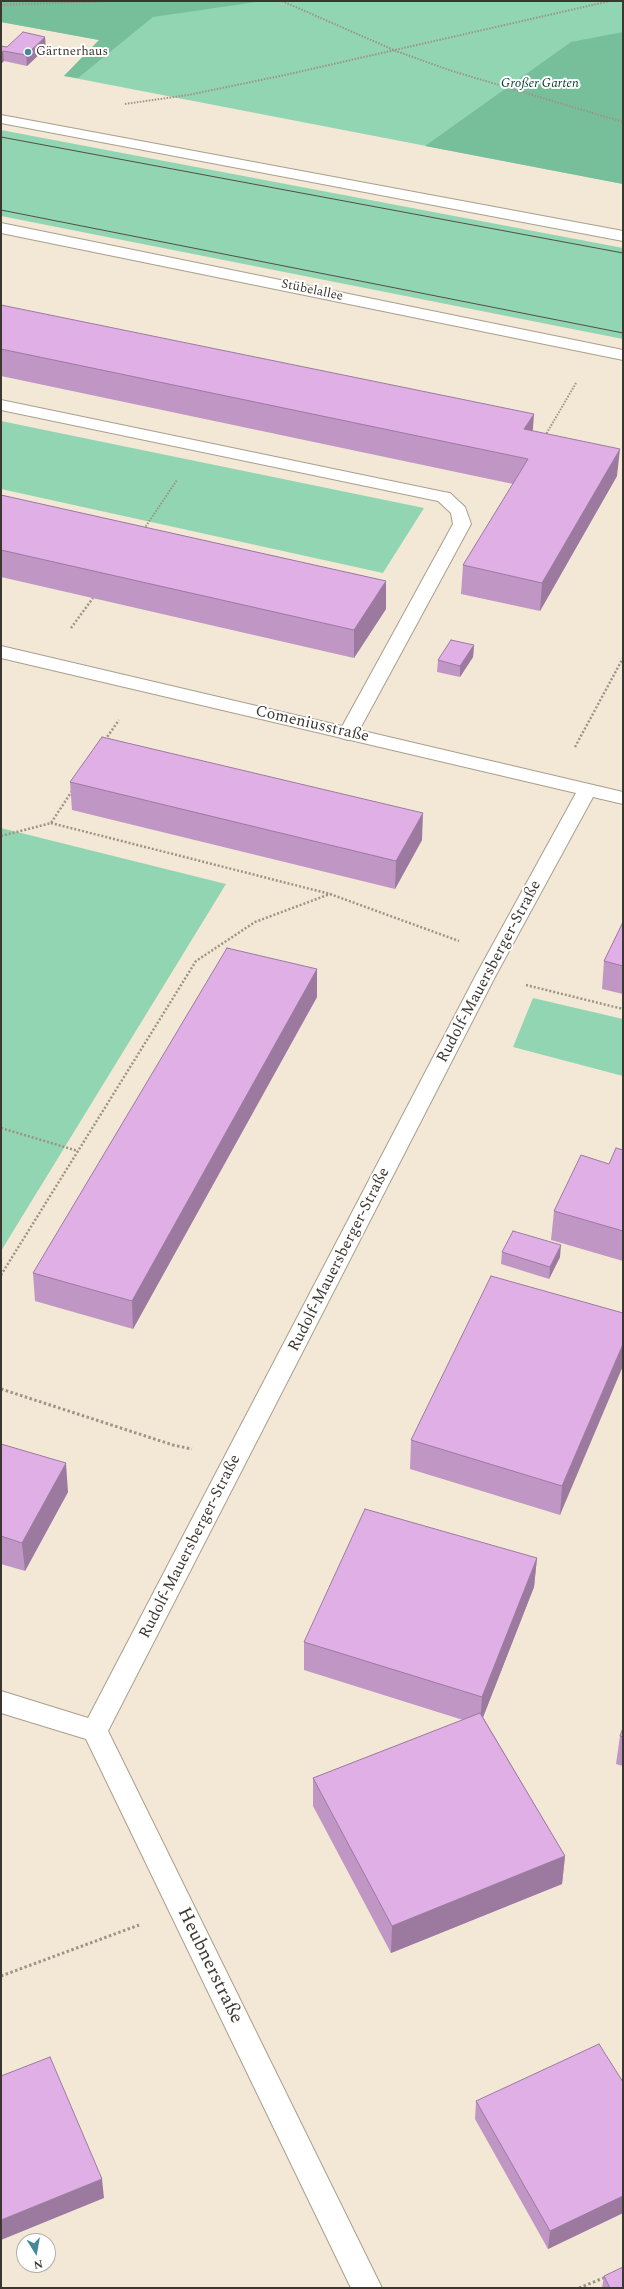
<!DOCTYPE html>
<meta charset="utf-8">
<style>
body{margin:0}
#map{position:relative;width:624px;height:2289px;overflow:hidden;background:#f3e8d6;font-family:Spectral,serif}
canvas{display:block}
.frame{position:absolute;inset:0;border:2px solid #3b3730;pointer-events:none}
.north{position:absolute;left:16px;top:2233px;width:40px;height:40px;box-sizing:border-box;background:#fff;border:1px solid #b1afac;border-radius:50%;rotate:169deg;font-size:11px;font-weight:700;line-height:16px;text-align:center;color:#3b3730}
.north::after{content:'';display:block;margin:auto;width:14px;height:18px;background:#468899;clip-path:polygon(50% 0,100% 100%,50% 72%,0 100%)}
</style>
<div id="map">
<canvas width="624" height="2289"></canvas>
<div class="frame"></div>
<div class="north">N</div>
</div>
<script>
const g = document.querySelector('canvas').getContext('2d');
g.lineJoin = 'round';
function fillPath(path, color) { g.fillStyle = color; g.fill(path, 'evenodd'); }
const shape = rows => new Path2D(rows.map(r => 'M' + r).join(''));
function trace(path, color, width, dash) { g.strokeStyle = color; g.lineWidth = width; g.lineCap = dash ? 'butt' : 'round'; g.setLineDash(dash || []); g.stroke(path); }
function write(font, color, halo, rows, align = 'center') {
  g.font = font + ' Spectral,serif'; g.lineWidth = 4; g.setLineDash([]); g.textBaseline = 'middle'; g.strokeStyle = halo; g.fillStyle = color; for (const [text, x, y, turn = 0] of rows) {
    g.save(); g.translate(x, y); g.rotate((+turn || 0) * Math.PI / 180); g.textAlign = isNaN(turn) ? turn : align; if (halo) g.strokeText(text, 0, 0); g.fillText(text, 0, 0); g.restore();
  }
}
fillPath(shape([
 [1,1,623,1,623,184,64,76,99,40,1,22],
 [1,130,623,248,623,339,1,216],
 [1,421,424,508,383,573,1,489],
 [1,828,226,884,1,1251],
 [533,998,623,1019,623,1076,513,1047]
]), '#92d5b2');
fillPath(shape([
 [1,1,263,1,153,17,78,78,64,76,99,40,1,22],
 [623,32,623,184,425,146,571,42]
]), '#77bf9b');
const lane = shape([
 [1,400,444,492,450,493,465,507,471,524,355,738,348,740,341,738,338,734,453,524,451,513,438,501,1,410,1,400]
]);
const street = shape([
 [1,646,623,792,623,804,593,797,496,975,108,1731,382,2288,351,2288,86,1739,1,1713,1,1691,88,1718,476,975,576,793,1,658,1,646]
]);
const secondary = shape([
 [1,115,623,231,623,241,1,123,1,115],
 [1,223,623,350,623,360,1,233,1,223]
]);
trace(lane, '#a99f8e', 2);
trace(street, '#a99f8e', 2);
trace(secondary, '#a99f8e', 2);
trace(shape([
 [282,1,396,51,452,71,623,122],
 [1,5,107,1],
 [125,104,188,95,285,75,610,1],
 [545,436,576,383],
 [144,529,177,480]
]), '#9c9487', 2, [1.5, 1.5]);
trace(shape([
 [71,628,93,598],
 [105,740,119,720],
 [575,747,623,658],
 [51,823,330,894,459,941],
 [1,836,51,823,72,791],
 [526,985,623,1009],
 [1,1128,78,1151],
 [1,1275,196,961,255,922,330,894]
]), '#9c9487', 2.5, [2, 2]);
trace(shape([
 [1,1389,173,1445,192,1449],
 [1,1976,139,1925],
 [579,2288,606,2277]
]), '#9c9487', 3, [2.5, 2.5]);
fillPath(lane, '#fff');
fillPath(street, '#fff');
fillPath(secondary, '#fff');
trace(shape([
 [1,137,623,253],
 [1,210,623,333]
]), '#534e45', 1);
fillPath(shape([
 [1,46,7,47,46,48,27,66,4,61,1,64],
 [1,305,533,431,617,476,540,611,461,594,463,565,513,484,1,376],
 [1,495,386,581,386,609,354,658,1,577],
 [474,645,473,657,460,677,437,672,438,660],
 [70,782,422,840,395,889,72,810],
 [623,922,623,994,602,989,604,961],
 [317,969,317,997,133,1329,35,1301,33,1273],
 [623,1150,623,1261,551,1240,554,1211,609,1164],
 [502,1252,560,1257,549,1279,501,1264],
 [623,1313,560,1515,410,1469,411,1440],
 [1,1444,68,1492,25,1571,1,1564],
 [537,1558,534,1587,483,1717,565,1856,562,1884,391,1953,313,1806,313,1778,463,1720,304,1670,304,1642],
 [623,1728,623,1766,616,1764,620,1736],
 [623,2082,623,2213,548,2249,475,2119,476,2101],
 [604,2276,623,2288,602,2288]
]), '#c096c5');
fillPath(shape([
 [45,37,46,48,27,66,26,55],
 [3,51,4,61,1,64,1,53],
 [534,414,532,442,524,429],
 [620,449,617,476,540,611,542,583],
 [386,581,386,609,354,658,354,630],
 [474,645,473,657,460,677,460,666],
 [423,813,422,840,395,889,396,861],
 [317,969,317,997,133,1329,132,1301],
 [561,1245,560,1257,549,1279,550,1267],
 [623,1344,623,1366,560,1515,562,1486],
 [66,1463,68,1492,25,1571,22,1543],
 [537,1558,534,1587,480,1725,482,1697],
 [565,1856,562,1884,391,1953,392,1926],
 [102,2179,104,2198,1,2240,1,2220],
 [623,2196,623,2213,548,2249,550,2231]
]), '#9c7aa0');
const building = shape([
 [23,32,45,37,26,55,3,51,1,53,1,46,7,47,23,32],
 [1,305,534,414,524,429,620,449,542,583,463,565,528,459,1,349,1,305],
 [1,495,386,581,354,630,1,550,1,495],
 [451,640,474,645,460,666,438,660,451,640],
 [102,737,423,813,396,861,70,782,102,737],
 [623,922,623,966,604,961,623,922],
 [227,948,317,969,132,1301,33,1273,227,948],
 [616,1148,623,1150,623,1231,554,1211,581,1155,609,1164,616,1148],
 [513,1231,561,1245,550,1267,502,1252,513,1231],
 [491,1276,623,1313,623,1344,562,1486,411,1440,491,1276],
 [1,1444,66,1463,22,1543,1,1536,1,1444],
 [365,1509,537,1558,482,1697,304,1642,365,1509],
 [480,1713,565,1856,392,1926,313,1778,480,1713],
 [623,1728,623,1737,620,1736,623,1728],
 [599,2044,623,2082,623,2196,550,2231,476,2101,599,2044],
 [50,2057,102,2179,1,2220,1,2076,50,2057],
 [623,2267,623,2288,610,2288,604,2276,623,2267]
]);
fillPath(building, '#dfafe5');
trace(building, '#9c7aa0', 1);
for (const [x, y, r, color] of [
 [28,52,4,"#468899"]
]) { const dot = new Path2D(); dot.arc(x, y, r, 0, 2 * Math.PI); g.fillStyle = color; g.fill(dot); trace(dot, '#fff', 1.5); }
write('13px', '#3b3730', '#fff', [
 ["Gärtnerhaus",36,52]
], 'left');
write('italic 13px', '#003e27', '#fff', [
 ["Großer Garten",540,84]
]);
write('13px', '#3b3730', '#fff', [
 ["Stübelallee",312,291,12]
]);
write('16px', '#3b3730', '#fff', [
 ["Comeniusstraße",312,725,13],
 ["Rudolf-Mauersberger-Straße",490,972,-62],
 ["Rudolf-Mauersberger-Straße",340,1260,-63],
 ["Rudolf-Mauersberger-Straße",191,1547,-63]
]);
write('19px', '#3b3730', '#fff', [
 ["Heubnerstraße",209,1966,64]
]);
</script>
